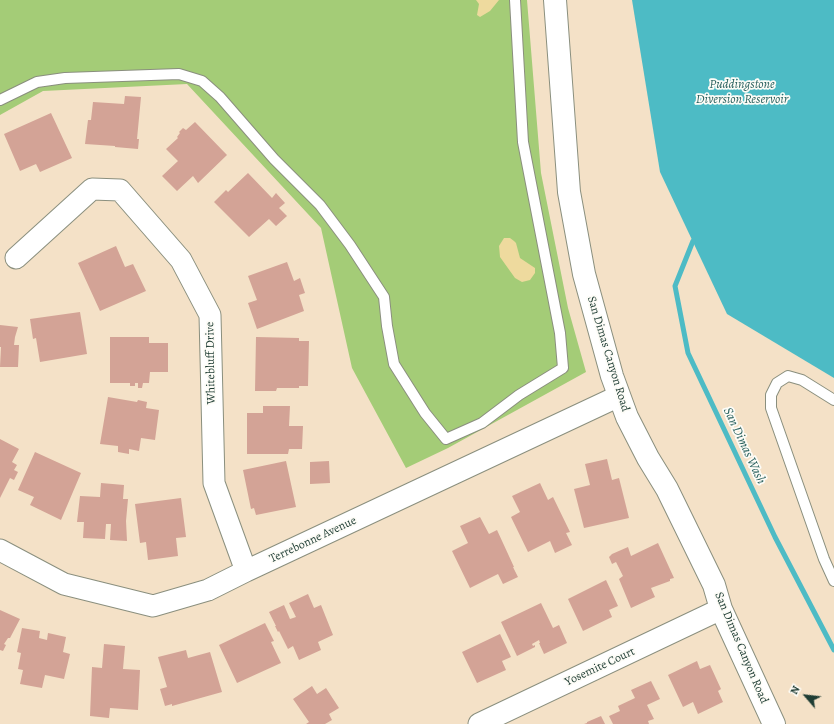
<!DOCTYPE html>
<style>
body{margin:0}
#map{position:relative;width:834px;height:724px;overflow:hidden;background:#f4e1c7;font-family:Alegreya,serif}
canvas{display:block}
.north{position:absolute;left:786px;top:676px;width:40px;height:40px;-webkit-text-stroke:3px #fdfcf7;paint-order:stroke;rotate:298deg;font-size:11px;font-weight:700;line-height:16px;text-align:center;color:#1f3d34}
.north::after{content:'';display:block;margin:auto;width:14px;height:18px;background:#1f3d34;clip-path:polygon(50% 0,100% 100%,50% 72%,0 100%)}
</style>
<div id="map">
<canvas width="834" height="724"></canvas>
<div class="north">N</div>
</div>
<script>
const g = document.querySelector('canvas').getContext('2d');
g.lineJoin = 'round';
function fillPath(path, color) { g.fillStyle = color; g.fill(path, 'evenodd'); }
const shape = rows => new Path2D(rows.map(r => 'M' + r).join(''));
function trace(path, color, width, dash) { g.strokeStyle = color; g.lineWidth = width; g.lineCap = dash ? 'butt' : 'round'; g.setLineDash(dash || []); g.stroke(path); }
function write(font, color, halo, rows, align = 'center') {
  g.font = font + ' Alegreya,serif'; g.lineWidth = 3.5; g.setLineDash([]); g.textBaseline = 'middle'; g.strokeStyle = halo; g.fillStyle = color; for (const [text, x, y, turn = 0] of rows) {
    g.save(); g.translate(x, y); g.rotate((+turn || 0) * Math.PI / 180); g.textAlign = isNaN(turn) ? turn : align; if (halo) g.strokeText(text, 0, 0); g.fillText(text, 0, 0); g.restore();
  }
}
fillPath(shape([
 [0,0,527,0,541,173,568,308,586,372,448,448,406,468,352,368,321,228,187,84,43,91,0,115]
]), '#a4cc77');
fillPath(shape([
 [476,0,499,0,490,11,480,17,477,15,479,4],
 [504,238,510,238,514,241,516,243,520,258,535,268,535,273,530,280,522,282,515,278,500,257,499,246]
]), '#eeda9e');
fillPath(shape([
 [632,0,834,0,834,378,727,314,660,172]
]), '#4dbbc5');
trace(shape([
 [693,241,675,286,688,353,775,537,834,650]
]), '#4dbbc5', 5);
fillPath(shape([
 [125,96,141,97,137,139,139,139,138,149,115,147,115,146,85,144,88,120,91,120,93,102,124,104],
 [51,113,72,158,40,172,36,164,20,171,4,134],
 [195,122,227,155,198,183,193,176,177,191,162,176,178,161,166,149,178,138,177,137,180,133,179,132,183,128,186,130],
 [248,173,272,198,276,193,285,203,279,208,287,216,276,226,269,219,249,237,214,202,226,190,228,192],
 [116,246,125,267,133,264,146,291,100,311,78,263],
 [287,262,294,281,300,278,305,293,299,295,304,311,257,329,248,303,257,300,248,276],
 [80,312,87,354,40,362,36,338,33,339,30,319],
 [0,325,18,327,15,337,14,345,19,345,18,367,0,367,1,347,0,347],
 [110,337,149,337,149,343,168,343,168,372,150,372,149,383,143,383,142,388,138,388,138,383,135,383,135,386,130,386,130,383,110,383],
 [256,337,299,338,299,341,309,341,308,386,299,386,299,388,277,388,276,391,255,391],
 [108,397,137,402,138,400,147,402,146,408,159,410,155,440,141,438,139,451,129,449,129,454,118,452,118,446,100,444],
 [263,406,290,406,289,426,303,426,302,449,289,449,288,454,247,454,247,413,263,413],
 [0,439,19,449,12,462,17,465,14,470,18,472,14,480,10,478,0,498],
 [35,452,81,473,61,520,30,505,34,497,18,490],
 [607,459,612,480,619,478,629,518,584,528,574,489,590,485,585,464],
 [286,461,296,507,256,515,254,508,251,509,243,470],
 [329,461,330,483,310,484,310,462],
 [101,483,124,485,123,499,128,499,126,521,127,541,110,540,111,524,106,524,105,539,83,538,84,522,77,522,80,496,100,497],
 [540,483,548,500,553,497,570,532,566,533,572,545,555,553,550,541,528,552,511,517,520,512,512,496],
 [181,498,186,537,176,538,178,556,148,560,146,542,140,543,135,504],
 [480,517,489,534,497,530,514,567,513,567,518,577,503,584,498,574,470,588,452,551,468,543,460,526],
 [658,543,674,578,670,579,670,581,651,588,655,597,631,608,619,579,623,576,616,562,612,564,609,557,612,554,628,547,631,556],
 [606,580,618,606,609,610,612,617,583,631,568,599],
 [308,594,314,608,321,605,333,635,318,642,321,650,299,660,293,646,288,649,279,631,278,632,275,626,276,626,269,612,284,605,290,619,296,617,289,603],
 [541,603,553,628,559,625,567,643,544,654,539,643,540,643,539,640,532,644,533,646,535,645,535,647,517,656,501,622],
 [0,610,20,619,10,638,8,638,4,644,6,645,3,651,0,650],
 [265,623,274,641,271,642,281,663,237,683,219,645],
 [22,628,40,631,39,638,47,640,48,633,66,637,63,652,70,654,64,679,45,675,42,688,20,684,23,670,18,669,21,653,17,652],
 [500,634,511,657,502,661,506,670,477,683,462,652],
 [104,644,125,646,123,669,140,670,138,710,110,708,109,718,90,716,92,667,102,668],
 [186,650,188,658,210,652,222,692,172,706,172,704,165,706,160,689,167,687,158,657],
 [697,661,700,669,710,665,721,689,718,691,723,702,698,714,693,702,683,707,668,675],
 [651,681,660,699,647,705,654,719,648,721,649,724,613,724,609,716,620,711,618,706,635,698,631,690],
 [312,686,317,694,326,688,339,708,329,714,332,720,325,724,306,724,309,722,293,699],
 [601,716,605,724,584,724,587,723,587,722]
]), '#d3a396');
const service = shape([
 [0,100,37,82,65,78,179,74,202,81,220,97,274,159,320,205,350,245,384,297,387,326,394,364,425,413,446,439,482,423,519,395,563,368,560,333,523,142,515,0],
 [834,400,802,380,788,376,777,383,771,395,771,408,824,559,834,581]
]);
const minor = shape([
 [16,258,92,189,120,190,181,260,210,315,214,483,246,571],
 [0,550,64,584,153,606,208,590,246,571,619,396],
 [479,724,721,609]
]);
const tertiary = shape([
 [555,0,569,192,584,274,612,376,627,417,648,458,667,489,714,585,721,609,774,724]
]);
trace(service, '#8a8f7e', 12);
trace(minor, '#8a8f7e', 23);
trace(tertiary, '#8a8f7e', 24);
trace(service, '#fff', 10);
trace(minor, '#fff', 21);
trace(tertiary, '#fff', 22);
write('12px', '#1f3d34', '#fdfcf7', [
 ["San Dimas Canyon Road",608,354,73],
 ["Whitebluff Drive",211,363,-91],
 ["Terrebonne Avenue",313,540,-25],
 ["San Dimas Canyon Road",741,648,67],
 ["Yosemite Court",600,667,-25]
]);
write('italic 13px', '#2d6360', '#fdfcf7', [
 ["Puddingstone",742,85],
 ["Diversion Reservoir",742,100],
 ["San Dimas Wash",744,446,65]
]);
</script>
